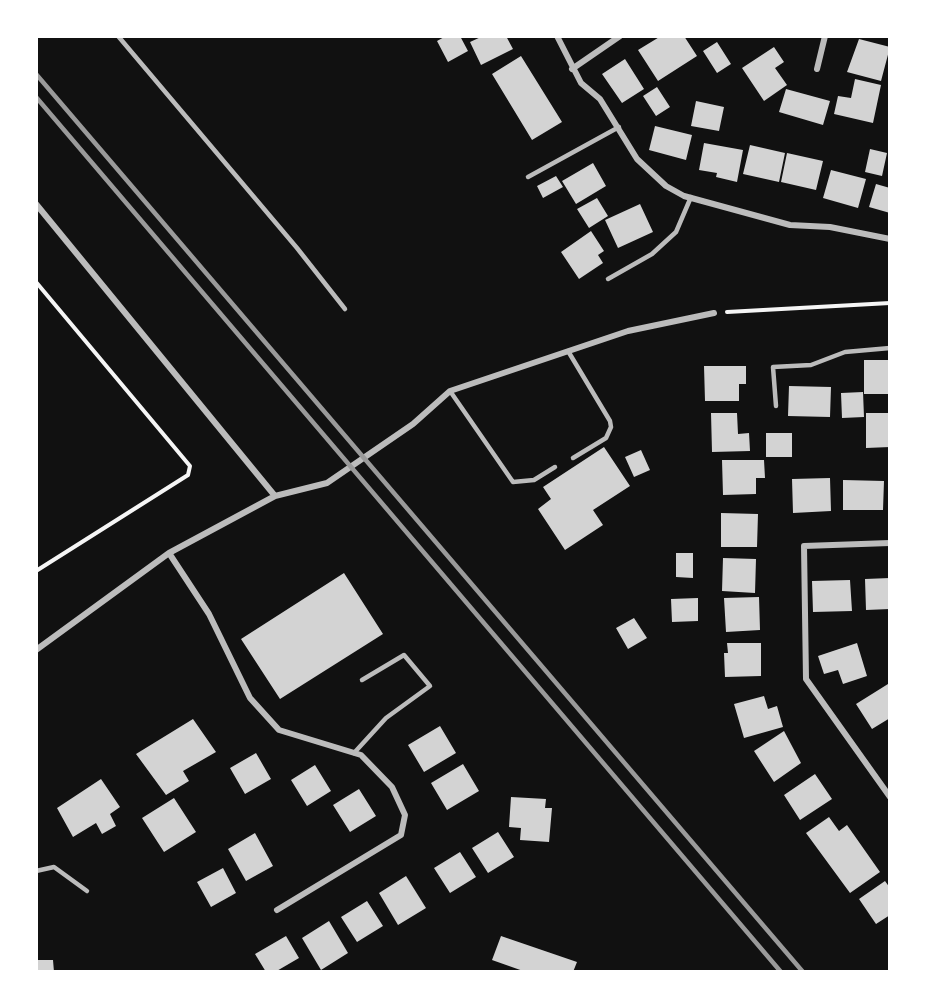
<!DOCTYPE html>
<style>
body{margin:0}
#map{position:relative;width:926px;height:1008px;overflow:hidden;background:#111;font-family:Mulish,sans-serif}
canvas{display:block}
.frame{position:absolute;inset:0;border:38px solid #fff;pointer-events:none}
</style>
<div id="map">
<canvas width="926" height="1008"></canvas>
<div class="frame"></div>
</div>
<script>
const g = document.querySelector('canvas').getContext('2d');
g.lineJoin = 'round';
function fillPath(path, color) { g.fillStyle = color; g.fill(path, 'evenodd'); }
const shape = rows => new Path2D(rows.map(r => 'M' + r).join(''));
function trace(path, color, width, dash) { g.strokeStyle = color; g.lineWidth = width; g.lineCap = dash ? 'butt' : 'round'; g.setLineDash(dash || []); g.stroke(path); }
fillPath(shape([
 [446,36,460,36,468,51,448,62,437,41],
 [483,36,506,36,513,49,481,65,470,42],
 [661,36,684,36,697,56,658,81,638,50],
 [859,39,890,47,881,81,847,72],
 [717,42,731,64,717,73,703,51],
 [774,47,784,62,775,68,787,85,764,101,742,68],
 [521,56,562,122,532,140,492,74],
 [625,59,644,89,622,103,602,74],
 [855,79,881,85,873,123,834,114,838,96,851,98],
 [657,87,670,107,656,116,643,96],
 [786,89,830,101,823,125,779,112],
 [696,101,724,107,719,131,691,126],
 [655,126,692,135,686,160,649,150],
 [704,143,743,150,737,182,716,177,717,173,699,170],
 [750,145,785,153,779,182,743,174],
 [870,149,887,153,882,176,865,172],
 [787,153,823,161,816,190,781,182],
 [593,163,606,186,576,204,562,181],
 [831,170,866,179,858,208,823,198],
 [556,176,563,187,543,198,537,186],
 [876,184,890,188,890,213,869,207],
 [597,198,608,216,589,228,577,209],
 [640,204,653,232,618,248,605,220],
 [591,231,604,251,598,255,603,263,579,279,561,252],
 [864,360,889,360,890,394,864,394],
 [704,366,746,366,746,384,739,384,739,401,705,401],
 [789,386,831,387,830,417,788,416],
 [863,392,864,417,842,418,841,393],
 [711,413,737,413,738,434,749,433,750,451,712,452],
 [866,413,890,413,890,447,866,448],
 [766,433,792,433,792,457,766,457],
 [604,447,630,486,593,510,603,525,565,550,538,509,551,499,543,487],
 [641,450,650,470,634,477,625,457],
 [722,460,764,460,765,478,756,478,756,494,723,495],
 [830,478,831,511,793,513,792,479],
 [843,480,884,481,883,510,843,510],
 [721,513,758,514,757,547,721,547],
 [676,553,693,553,693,578,676,577],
 [723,558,756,559,755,593,722,591],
 [344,573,383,634,280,699,241,639],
 [890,578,890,609,866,610,865,579],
 [850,580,852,611,813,612,812,581],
 [759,597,760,630,726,632,724,598],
 [698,598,698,621,672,622,671,599],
 [634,618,647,638,628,649,616,628],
 [727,643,761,643,761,676,725,677,724,653,728,653],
 [857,643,867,676,843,684,838,670,824,674,818,656],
 [888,684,890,718,872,729,856,704],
 [764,696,768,709,777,706,783,727,744,738,734,704],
 [193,719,216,752,183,771,189,781,166,795,136,754],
 [440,726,456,753,424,772,408,745],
 [784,731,801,763,774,782,754,751],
 [256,753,271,779,245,794,230,768],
 [463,764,479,791,447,810,431,783],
 [315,765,331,791,307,806,291,780],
 [815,774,832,799,800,820,784,795],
 [101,779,120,807,110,814,116,826,102,834,96,823,73,837,57,808],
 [359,789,376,816,350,832,333,805],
 [511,797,546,799,545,808,552,808,549,842,520,840,521,828,509,827],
 [174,798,196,832,164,852,142,818],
 [829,817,839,831,847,825,880,872,850,893,806,833],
 [498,832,514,857,488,873,472,848],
 [255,833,273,866,246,881,228,849],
 [460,852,476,877,450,893,434,868],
 [223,868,236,893,211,907,197,882],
 [406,876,426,908,398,925,379,893],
 [885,881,890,888,890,915,876,924,859,899],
 [367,901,383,926,357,942,341,917],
 [329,921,348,953,321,970,302,938],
 [286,936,299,958,275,972,266,972,255,954],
 [501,936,577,962,573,972,526,972,492,960],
 [36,960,53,960,54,972,36,972]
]), '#d3d3d3');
trace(shape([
 [36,282,190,466,188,475,36,571],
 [727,312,890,303]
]), '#f5f5f5', 4);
trace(shape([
 [118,36,297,248,345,309],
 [528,177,619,127],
 [608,279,652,254,676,232,691,197],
 [568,351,610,421,611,427,606,438,573,458],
 [450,391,513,482,534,480,555,467],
 [776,406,773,367,811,365,845,352,890,348],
 [354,753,386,718,430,686,404,655,362,680],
 [36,871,54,867,87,891]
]), '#bcbcbc', 4.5);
trace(shape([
 [557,36,581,83,600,99,637,159,666,186,684,196,790,225,830,227,890,239],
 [572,69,620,36],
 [817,69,825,36],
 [36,204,275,496],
 [890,543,804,546,806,679,890,797],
 [169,553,209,614,250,698,279,730,361,755,392,787,405,815,401,835,277,910],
 [36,650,169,553,275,496,327,483,413,424,450,391,628,331,714,313]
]), '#bcbcbc', 6);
trace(shape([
 [36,74,803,972],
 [36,97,781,972]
]), '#9a9a9a', 4.5);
</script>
